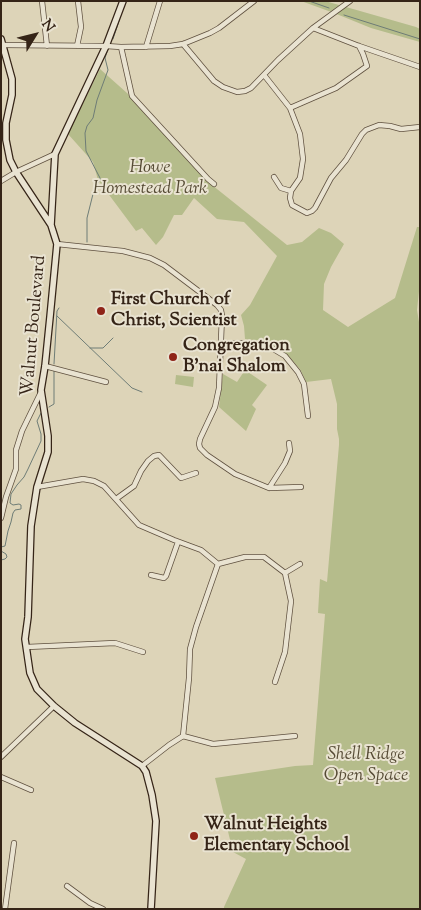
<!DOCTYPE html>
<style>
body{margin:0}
#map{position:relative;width:421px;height:910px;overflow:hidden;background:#ddd4b8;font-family:"Sorts Mill Goudy",serif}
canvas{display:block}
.frame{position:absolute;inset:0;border:2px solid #352417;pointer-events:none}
.north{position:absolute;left:10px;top:10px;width:50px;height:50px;-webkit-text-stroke:4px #e9e3d1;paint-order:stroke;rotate:54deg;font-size:14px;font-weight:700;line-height:20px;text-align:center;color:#352417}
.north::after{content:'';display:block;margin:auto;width:18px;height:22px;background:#352417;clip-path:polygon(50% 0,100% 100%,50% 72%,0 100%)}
</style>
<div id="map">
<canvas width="421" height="910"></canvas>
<div class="frame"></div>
<div class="north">N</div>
</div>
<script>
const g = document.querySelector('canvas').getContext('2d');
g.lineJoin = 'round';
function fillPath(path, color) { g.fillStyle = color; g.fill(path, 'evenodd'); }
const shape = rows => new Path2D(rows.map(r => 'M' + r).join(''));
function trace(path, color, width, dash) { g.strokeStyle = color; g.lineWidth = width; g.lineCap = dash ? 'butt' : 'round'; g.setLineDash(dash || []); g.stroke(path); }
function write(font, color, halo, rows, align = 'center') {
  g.font = font + ' "Sorts Mill Goudy",serif'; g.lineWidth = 4; g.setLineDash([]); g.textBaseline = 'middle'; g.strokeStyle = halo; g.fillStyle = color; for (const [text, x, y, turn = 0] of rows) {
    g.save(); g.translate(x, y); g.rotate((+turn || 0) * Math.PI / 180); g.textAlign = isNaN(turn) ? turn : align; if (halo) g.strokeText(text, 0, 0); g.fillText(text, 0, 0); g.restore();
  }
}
fillPath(shape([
 [301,1,325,1,416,27,420,29,420,42,371,28,334,13],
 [100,69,127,93,207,181,287,245,302,242,319,228,331,233,344,244,331,267,324,284,323,310,348,327,395,298,417,227,420,227,420,282,417,310,420,328,420,909,224,909,224,907,246,859,233,852,215,778,295,766,313,765,325,614,318,613,320,579,327,582,339,445,339,439,337,429,337,404,331,379,306,382,300,369,290,358,276,347,261,341,245,339,244,326,241,315,250,305,277,256,244,222,217,219,194,198,182,215,174,215,163,237,156,245,142,228,136,231,98,180,93,162,68,134],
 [245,370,267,385,252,405,256,409,246,431,219,407,223,374,237,382],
 [176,375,194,377,193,387,175,384]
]), '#b5bc8b');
trace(shape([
 [309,1,329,8],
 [344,15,420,39],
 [113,39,119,21],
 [87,242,87,218,95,186,100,181,100,178,86,151,85,133,87,126,93,118,97,100,108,70,105,58,107,52],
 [57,316,132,388,142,392],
 [90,348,103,348,113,338],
 [54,364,57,311,59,308],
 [49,407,54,404,54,370],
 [1,547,5,546,8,531,11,522,13,513,15,510,21,509,21,505,19,504,13,505,10,503,11,494,17,485,24,477,28,469,41,441,41,434,37,421,41,413],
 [1,551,6,554,7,557,5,559,1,560]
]), '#6e7c76', 1);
const street = shape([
 [42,1,47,46],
 [313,28,359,46,420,67],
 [183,44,214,81,223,87,237,92,245,91,251,88,278,60,313,28,350,1],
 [4,45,106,46,121,47,170,46,183,44,210,33,219,28,254,1],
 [77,46,81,27,78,1],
 [121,47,132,96,208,179,214,184],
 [146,47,160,1],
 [264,75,290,108,300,134,303,159,300,178,291,191,290,198,292,205,307,213,312,211,315,208,331,178,346,160,362,134,366,130,379,125,390,126,401,129,420,127],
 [290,108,336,88,367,66,363,54,359,46],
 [274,177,281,188,291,191],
 [1,181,16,172,55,154],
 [57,244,123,251,150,258,164,265,217,305,221,310,222,316,219,388,215,407,200,439,199,444,200,448,207,455,235,474,269,488,301,487],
 [221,343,252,343,270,347,285,356,298,372,304,384,308,416],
 [45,366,106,382],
 [37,487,83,479,94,481,104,486,139,525,174,540,201,550,218,564,196,627,190,649,189,678,183,736,169,745,142,766],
 [269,488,285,463,290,451,289,443],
 [116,499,134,486,141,471,148,461,154,456,159,455,181,478,196,473],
 [1,518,6,497,16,469,16,450,22,431,41,392],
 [218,564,245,557,264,557,285,573,291,601,285,652,275,682],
 [285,573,300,564],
 [151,575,164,578,166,576,178,542],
 [27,647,115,643,143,652],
 [183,736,213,744,295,736],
 [1,757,54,706],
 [1,777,31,790],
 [67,886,90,903,103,909],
 [5,909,14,843]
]);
const secondary = shape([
 [123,1,106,46,55,154,51,225,57,244,50,317,45,366,41,390,48,436,48,452,37,487,31,526,28,617,25,639,30,673,37,689,54,706,75,723,128,757,142,766,146,772,152,795,156,821,151,909],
 [1,39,12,79,12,95,6,123,6,140,10,160,16,172,51,225]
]);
trace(street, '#5f503f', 6);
trace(secondary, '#352417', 8);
trace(street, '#e9e3d1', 4.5);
trace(secondary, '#e9e3d1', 5.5);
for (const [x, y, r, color] of [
 [101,311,5,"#8f2418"],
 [173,357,5,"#8f2418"],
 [194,836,5,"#8f2418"]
]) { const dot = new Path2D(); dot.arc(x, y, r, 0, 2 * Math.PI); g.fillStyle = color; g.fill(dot); trace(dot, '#e9e3d1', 2); }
write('italic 18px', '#554a34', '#e9e3d1', [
 ["Howe",150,169],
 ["Homestead Park",150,190],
 ["Shell Ridge",366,756],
 ["Open Space",366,777]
]);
write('bold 18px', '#352417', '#e9e3d1', [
 ["First Church of",111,301],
 ["Christ, Scientist",111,322],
 ["Congregation",183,347],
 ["B'nai Shalom",183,368],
 ["Walnut Heights",204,826],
 ["Elementary School",204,847]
], 'left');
write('18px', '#352417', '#e9e3d1', [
 ["Walnut Boulevard",35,326,-85]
]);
</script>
